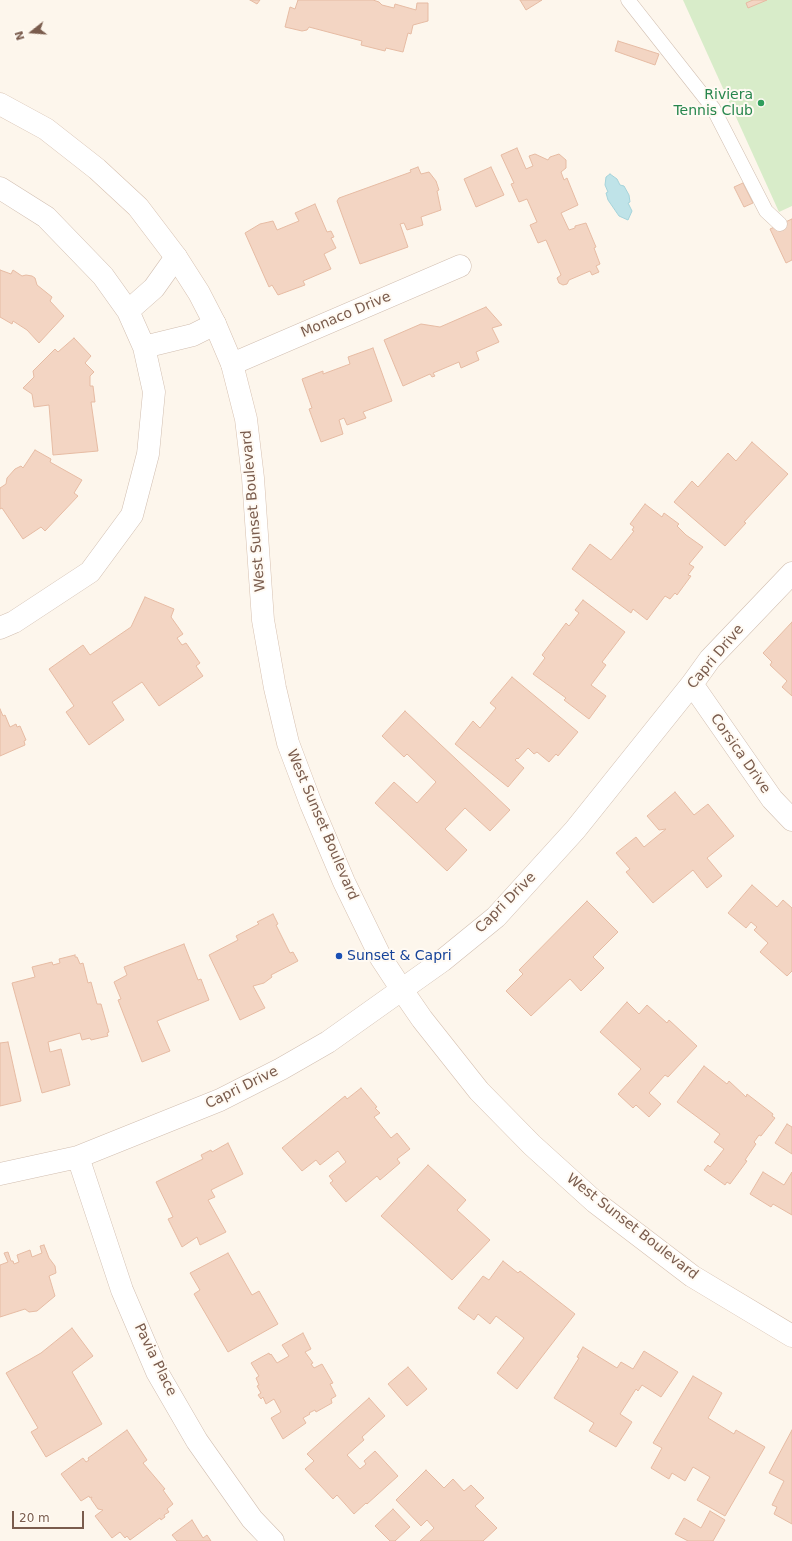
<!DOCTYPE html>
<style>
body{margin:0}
#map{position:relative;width:792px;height:1541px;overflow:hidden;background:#fdf6ec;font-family:"DejaVu Sans",sans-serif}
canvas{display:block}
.north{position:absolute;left:12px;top:12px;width:40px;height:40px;-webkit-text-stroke:3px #fffaf3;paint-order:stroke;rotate:253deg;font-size:11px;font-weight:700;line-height:16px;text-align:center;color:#7a5c4d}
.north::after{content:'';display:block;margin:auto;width:14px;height:18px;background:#7a5c4d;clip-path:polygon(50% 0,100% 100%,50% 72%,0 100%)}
.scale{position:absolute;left:12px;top:1511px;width:72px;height:18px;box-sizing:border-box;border:2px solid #7a5c4d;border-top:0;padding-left:5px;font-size:12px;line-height:14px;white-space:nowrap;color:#7a5c4d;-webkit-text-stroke:3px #fffaf3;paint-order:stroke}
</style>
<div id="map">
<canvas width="792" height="1541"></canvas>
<div class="north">N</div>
<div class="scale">20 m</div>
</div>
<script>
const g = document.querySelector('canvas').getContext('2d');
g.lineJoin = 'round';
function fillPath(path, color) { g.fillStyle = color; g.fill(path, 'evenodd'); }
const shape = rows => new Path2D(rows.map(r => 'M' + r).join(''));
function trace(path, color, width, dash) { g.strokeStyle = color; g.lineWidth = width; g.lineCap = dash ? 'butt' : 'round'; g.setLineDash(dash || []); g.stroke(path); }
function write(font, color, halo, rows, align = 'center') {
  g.font = font + ' "DejaVu Sans",sans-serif'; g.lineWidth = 4; g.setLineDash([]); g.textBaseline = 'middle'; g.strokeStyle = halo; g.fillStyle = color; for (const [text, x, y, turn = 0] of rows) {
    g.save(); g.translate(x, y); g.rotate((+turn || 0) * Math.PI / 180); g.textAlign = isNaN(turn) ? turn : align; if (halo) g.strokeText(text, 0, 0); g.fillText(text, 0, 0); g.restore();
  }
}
fillPath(shape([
 [683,0,792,0,792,206,779,212]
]), '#d8ecc9');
const water = shape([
 [610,174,617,179,620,185,624,186,629,195,630,202,628,203,632,211,628,220,619,216,608,200,606,193,608,192,605,185,606,177,610,174]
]);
fillPath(water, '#bfe3e8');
trace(water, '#a5d3da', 1);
const building = shape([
 [250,0,260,0,257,4,250,0],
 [298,0,373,0,379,2,382,5,394,8,395,4,416,10,417,3,428,3,428,21,413,25,411,34,408,33,403,52,386,48,385,51,361,45,362,41,309,27,307,30,302,31,285,27,290,7,295,9,298,0],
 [520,0,542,0,526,10,520,0],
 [753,0,767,0,748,8,746,3,753,0],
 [618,41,659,54,655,65,615,51,618,41],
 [517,148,526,169,533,166,529,156,535,154,548,160,550,157,559,154,566,160,566,168,561,172,564,180,567,178,578,205,561,213,569,230,575,228,575,226,586,223,596,247,594,248,600,264,596,266,599,272,592,275,590,271,569,280,567,284,563,285,559,283,557,278,561,275,546,240,538,243,530,225,537,222,527,199,519,202,511,184,514,183,501,155,517,148],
 [418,167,421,174,429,172,436,181,439,190,437,191,441,210,421,217,423,225,407,230,404,223,400,224,408,247,360,264,337,201,339,198,411,172,410,170,418,167],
 [491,167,504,195,476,207,464,179,491,167],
 [743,183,753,203,744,207,734,187,743,183],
 [315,204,327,232,331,231,334,237,331,238,336,248,324,254,331,269,303,281,305,285,278,295,272,285,269,287,245,233,260,224,273,221,277,230,299,221,295,213,315,204],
 [792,219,792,260,786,263,770,229,792,219],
 [0,270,11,274,13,270,22,276,26,275,32,276,35,278,37,285,52,297,50,301,64,316,39,343,27,330,13,321,12,324,0,317,0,270],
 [486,307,502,325,492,328,499,342,476,352,479,360,461,368,459,362,433,373,435,376,432,377,430,374,403,386,384,340,421,324,440,327,486,307],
 [74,338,91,356,85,363,94,372,90,376,90,386,93,386,95,402,91,402,98,451,53,455,49,405,34,407,32,394,23,388,34,377,33,371,55,349,58,352,74,338],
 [373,348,392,401,363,412,366,418,347,425,344,418,339,420,343,434,321,442,309,409,312,408,302,379,323,371,323,374,350,364,348,357,373,348],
 [752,442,788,474,744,522,746,523,725,546,674,502,692,481,698,487,728,453,736,461,752,442],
 [35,450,51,459,50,462,82,480,74,493,78,496,45,531,41,527,23,539,2,508,0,509,0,488,6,484,7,478,15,469,21,466,23,468,35,450],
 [645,504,662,517,664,513,679,524,677,526,686,535,703,547,689,564,694,567,688,575,691,576,677,595,675,593,670,599,665,596,647,620,633,609,631,613,572,569,590,544,611,560,634,531,632,530,634,527,630,524,645,504],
 [145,597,174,609,171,617,183,634,177,638,182,645,186,643,200,663,196,666,203,676,159,706,142,682,112,702,124,720,89,745,66,712,74,706,49,669,83,645,90,655,131,627,145,597],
 [583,600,625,632,602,662,606,665,591,685,606,696,589,719,564,700,566,698,533,674,545,658,542,655,566,623,569,626,579,613,575,610,583,600],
 [792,622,792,696,782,687,787,681,770,665,772,662,763,653,792,622],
 [512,677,578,732,558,756,556,754,549,762,537,752,534,754,528,748,518,759,517,758,515,760,524,768,508,787,455,744,473,721,480,728,496,708,490,703,512,677],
 [0,709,3,716,5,715,10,727,16,724,17,727,20,726,26,740,24,741,25,745,0,756,0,709],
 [405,711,510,810,490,831,465,808,445,829,467,850,447,871,375,803,394,782,417,803,436,782,407,754,404,757,382,736,405,711],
 [675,792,694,815,708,804,734,836,707,858,722,876,707,888,693,870,653,903,626,872,630,869,616,853,636,837,644,847,666,829,659,830,647,816,675,792],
 [752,885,777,907,783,900,792,908,792,971,787,976,760,952,768,943,754,930,757,927,751,922,746,928,728,913,752,885],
 [587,901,618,932,593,957,604,968,581,991,570,979,531,1016,506,991,523,974,519,970,587,901],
 [273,914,278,924,276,925,290,953,293,952,298,961,271,975,272,977,264,983,253,986,265,1008,240,1020,209,955,238,940,236,936,259,924,257,922,273,914],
 [184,944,198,980,201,979,209,1000,157,1021,170,1051,142,1062,118,1000,121,999,114,982,127,975,124,967,184,944],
 [75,955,75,957,77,957,80,964,83,963,88,983,91,982,97,1004,101,1004,109,1032,107,1033,108,1036,91,1040,90,1038,82,1040,80,1033,48,1042,50,1052,61,1049,70,1085,42,1093,12,983,35,977,32,967,52,962,53,965,60,963,59,959,75,955],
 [627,1002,639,1014,647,1005,667,1023,669,1020,697,1046,668,1077,665,1075,649,1093,661,1104,649,1117,636,1105,633,1108,618,1094,641,1069,600,1032,627,1002],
 [8,1042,21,1101,0,1106,0,1043,8,1042],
 [704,1066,727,1084,729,1081,746,1097,747,1094,773,1114,772,1116,775,1118,761,1136,759,1135,754,1142,756,1144,745,1160,747,1161,730,1184,727,1182,725,1185,704,1170,708,1165,710,1167,724,1149,714,1142,720,1134,677,1102,704,1066],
 [361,1088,377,1107,375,1108,380,1113,374,1117,391,1138,397,1133,410,1149,397,1159,400,1163,380,1180,377,1176,346,1202,330,1183,333,1181,329,1176,346,1162,338,1151,320,1165,316,1160,302,1171,282,1148,345,1096,347,1099,361,1088],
 [787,1124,792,1127,792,1154,775,1143,787,1124],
 [228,1143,243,1174,211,1190,215,1197,208,1200,226,1232,200,1245,197,1237,182,1247,168,1219,173,1217,156,1182,203,1159,201,1155,211,1150,212,1152,228,1143],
 [428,1165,466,1200,457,1210,490,1240,452,1280,381,1216,428,1165],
 [763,1172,784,1185,792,1172,792,1215,773,1204,771,1207,750,1194,763,1172],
 [44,1245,49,1258,55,1266,56,1273,49,1276,55,1296,37,1311,29,1312,25,1309,0,1317,0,1265,8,1262,4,1253,8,1252,11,1261,13,1261,14,1264,19,1262,17,1255,30,1250,32,1257,42,1253,40,1246,44,1245],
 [228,1253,252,1295,259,1291,278,1324,228,1352,194,1294,200,1290,190,1273,228,1253],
 [503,1261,518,1273,520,1271,575,1314,517,1389,497,1373,524,1338,496,1316,490,1324,478,1314,474,1320,458,1308,483,1276,489,1280,503,1261],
 [72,1328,93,1356,72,1372,102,1424,46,1457,31,1432,38,1428,6,1373,41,1353,72,1328],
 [303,1333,311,1349,305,1352,313,1363,311,1364,314,1368,322,1364,333,1383,330,1384,336,1396,331,1399,332,1403,316,1412,315,1410,309,1413,310,1414,303,1418,306,1423,283,1439,271,1418,281,1412,274,1399,266,1404,263,1397,261,1399,258,1395,261,1393,257,1386,259,1385,256,1378,259,1376,251,1363,269,1353,270,1355,271,1354,277,1363,289,1356,282,1345,303,1333],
 [583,1347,617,1368,621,1362,633,1369,644,1351,678,1372,661,1397,642,1385,638,1391,636,1389,620,1414,632,1422,616,1447,589,1431,594,1423,554,1398,579,1358,577,1357,583,1347],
 [408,1367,427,1389,407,1406,388,1384,408,1367],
 [693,1376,722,1393,708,1418,734,1434,736,1430,765,1447,725,1516,697,1500,710,1477,693,1467,685,1481,672,1473,669,1479,651,1468,662,1448,653,1443,693,1376],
 [369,1398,385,1416,362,1437,364,1440,347,1455,360,1469,366,1464,364,1461,375,1451,398,1476,367,1504,366,1503,354,1514,337,1495,333,1499,305,1469,314,1461,307,1454,369,1398],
 [127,1430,147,1460,143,1463,165,1489,163,1490,173,1504,167,1509,169,1512,164,1515,165,1517,161,1520,160,1518,130,1540,127,1536,125,1538,120,1532,112,1538,95,1516,103,1510,98,1509,91,1499,92,1497,90,1498,89,1496,81,1501,61,1474,83,1458,86,1462,89,1460,88,1458,127,1430],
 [792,1430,792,1524,774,1514,777,1507,772,1505,784,1481,769,1473,792,1430],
 [426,1470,444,1488,453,1479,464,1491,471,1485,484,1498,475,1506,497,1528,483,1541,420,1541,434,1528,427,1520,421,1526,396,1500,426,1470],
 [393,1509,410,1527,395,1541,390,1541,375,1526,393,1509],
 [710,1511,725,1520,713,1541,688,1541,675,1534,684,1518,701,1528,710,1511],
 [192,1520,203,1538,207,1535,211,1541,177,1541,172,1535,192,1520]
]);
fillPath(building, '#f3d5c3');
trace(building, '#e6bba3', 1);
const lane = shape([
 [628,0,713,108,766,211,780,224]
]);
const street = shape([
 [0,188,46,217,103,276,128,311,144,347,154,392,148,454,132,515,90,572,14,622,0,628],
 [128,311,154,288,176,257],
 [144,347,193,335,215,324],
 [232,364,460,266],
 [692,684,772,799,792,820],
 [78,1157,122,1290,157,1372,197,1441,252,1519,273,1541],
 [0,1174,78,1157,220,1100,281,1069,328,1042,442,961,496,917,575,830,692,684,710,659,792,573]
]);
const secondary = shape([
 [0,104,46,129,97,169,138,207,176,257,199,293,215,324,232,364,246,419,253,478,263,620,275,688,288,743,311,804,344,882,381,958,402,990,422,1019,479,1091,532,1145,595,1202,692,1276,792,1336]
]);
trace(lane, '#d1beb0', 15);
trace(street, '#d1beb0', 23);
trace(secondary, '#d6c0b0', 23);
trace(lane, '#fff', 14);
trace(street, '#fff', 22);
trace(secondary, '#fff', 22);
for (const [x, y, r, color] of [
 [761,103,4,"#2e9e5b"],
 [339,956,4,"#1a4fb4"]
]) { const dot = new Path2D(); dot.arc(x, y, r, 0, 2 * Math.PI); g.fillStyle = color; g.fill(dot); trace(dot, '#fffaf3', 1.5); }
write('14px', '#27864d', '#fffaf3', [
 ["Riviera",753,95],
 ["Tennis Club",753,111]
], 'right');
write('14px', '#7a5c4d', '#fffaf3', [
 ["Monaco Drive",346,315,-23],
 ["West Sunset Boulevard",254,511,-95],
 ["Capri Drive",716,657,-50],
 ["Corsica Drive",740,754,55],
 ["West Sunset Boulevard",322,825,67],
 ["Capri Drive",506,903,-45],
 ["Capri Drive",242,1088,-26],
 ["West Sunset Boulevard",632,1227,38],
 ["Pavia Place",155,1360,64]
]);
write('14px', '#164399', '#fffaf3', [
 ["Sunset & Capri",347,956]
], 'left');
</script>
